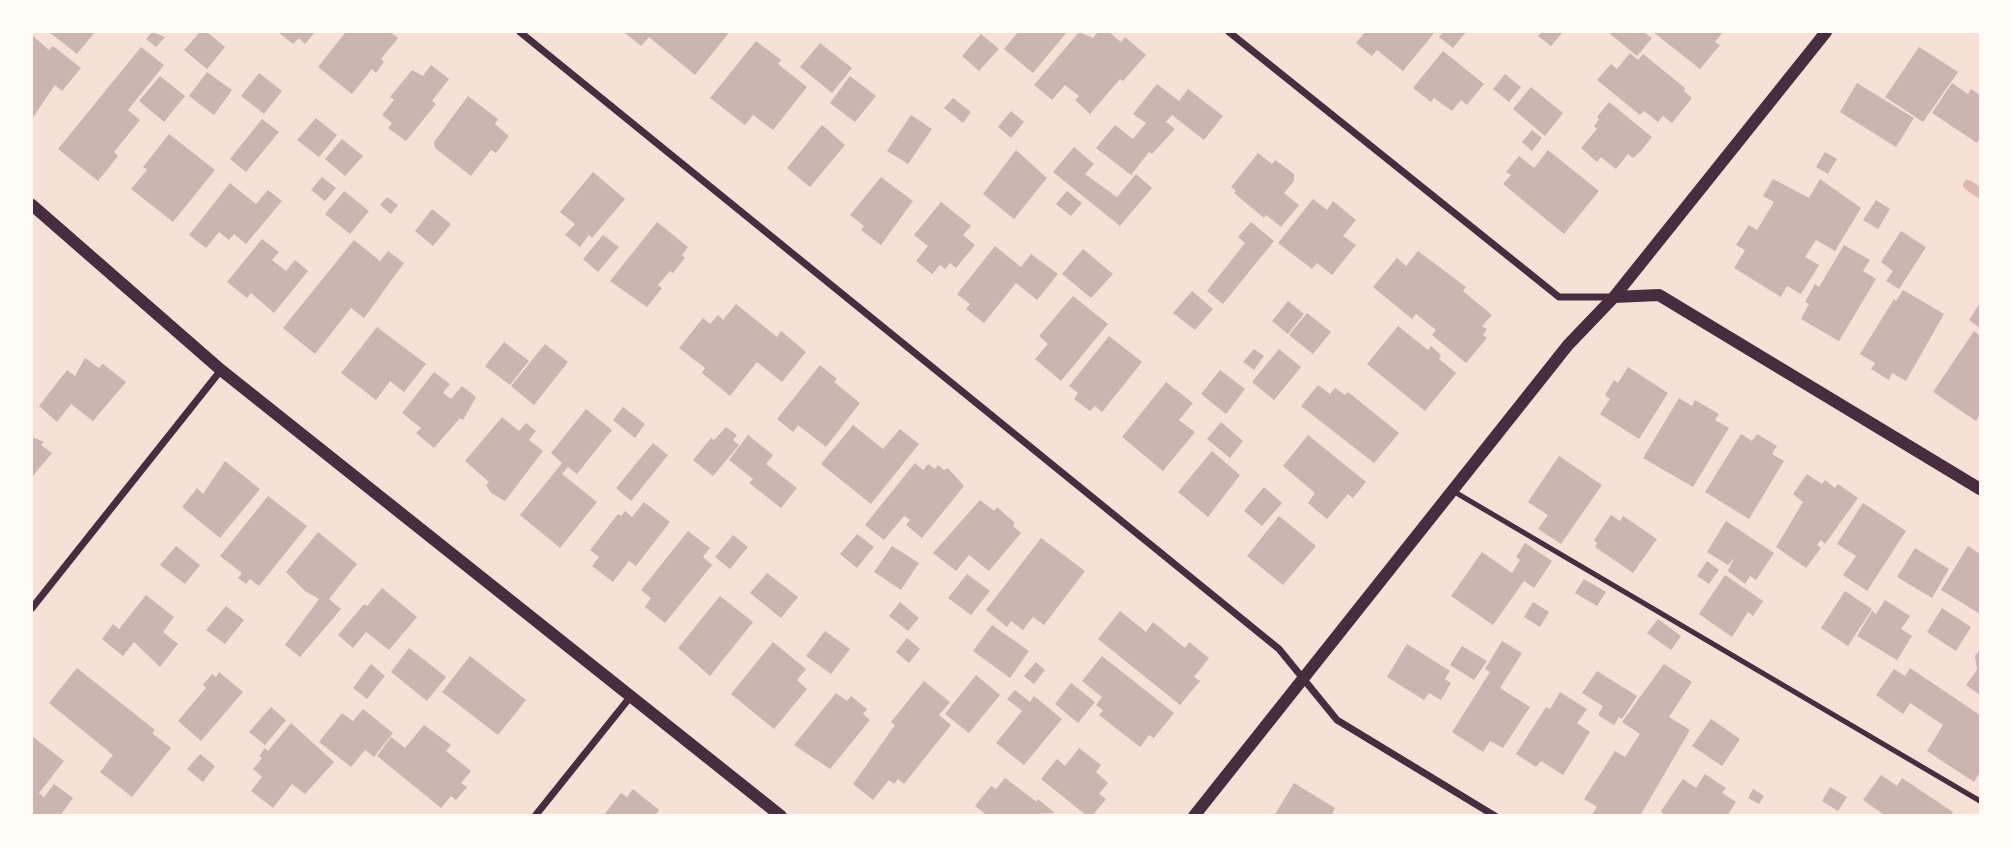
<!DOCTYPE html>
<style>
body{margin:0}
#map{position:relative;width:2012px;height:847px;overflow:hidden;background:#f7e1d7;font-family:"Golos Text",sans-serif}
canvas{display:block}
.frame{position:absolute;inset:0;border:33px solid #fffaf5;pointer-events:none}
</style>
<div id="map">
<canvas width="2012" height="847"></canvas>
<div class="frame"></div>
</div>
<script>
const g = document.querySelector('canvas').getContext('2d');
g.lineJoin = 'round';
const shape = rows => new Path2D(rows.map(r => 'M' + r).join(''));
function trace(path, color, width, dash) { g.strokeStyle = color; g.lineWidth = width; g.lineCap = dash ? 'butt' : 'round'; g.setLineDash(dash || []); g.stroke(path); }
function fillPath(path, color) { g.fillStyle = color; g.fill(path, 'evenodd'); }
trace(shape([
 [1968,185,1980,193]
]), '#dcb8b0', 10);
fillPath(shape([
 [49,32,95,32,77,54],
 [152,32,165,37,156,47,146,39],
 [200,32,207,32,225,47,207,69,184,50],
 [278,32,315,32,305,44,299,38,293,44],
 [343,32,390,32,398,38,381,59,384,62,376,73,372,69,352,94,318,67,345,33],
 [624,32,725,32,728,34,695,75,649,37,641,46],
 [1018,32,1067,32,1033,73,1004,49],
 [1079,32,1093,38,1098,32,1109,32,1121,42,1125,37,1146,55,1123,81,1120,79,1090,114,1075,100,1079,96,1065,85,1052,100,1034,85],
 [1365,32,1435,32,1403,71,1377,50,1372,56,1356,43],
 [1443,32,1466,32,1453,48,1439,37],
 [1542,32,1560,32,1562,33,1551,46,1538,36],
 [1613,32,1644,32,1652,38,1637,56,1610,34],
 [1653,32,1723,32,1715,42,1720,45,1700,69],
 [981,34,999,49,979,71,962,56],
 [32,35,49,50,53,46,81,68,62,91,55,85,32,119],
 [756,41,781,60,778,64,807,87,773,130,753,115,745,125,710,98],
 [820,43,852,68,832,93,800,67],
 [141,47,164,65,128,110,140,120,114,152,118,156,98,181,58,149],
 [1919,47,1958,72,1923,122,1885,97],
 [1443,51,1484,84,1467,105,1461,100,1452,111,1434,98,1431,102,1413,88],
 [1630,53,1638,60,1643,54,1685,88,1684,91,1692,98,1672,123,1663,116,1658,122,1644,111,1640,115,1597,80,1611,64,1617,69],
 [431,65,449,79,432,101,436,104,406,141,388,128,392,123,382,115,394,100,390,97,412,70,423,76],
 [207,72,232,90,214,115,189,96],
 [259,73,282,91,264,114,241,96],
 [1505,74,1521,87,1509,102,1493,89],
 [160,76,185,96,164,122,139,101],
 [850,76,876,96,855,122,830,103],
 [1857,83,1914,118,1896,147,1840,112],
 [1952,83,1968,94,1971,89,1980,95,1980,138,1977,143,1932,113],
 [1157,84,1179,101,1188,89,1223,116,1204,140,1172,115,1166,122,1175,129,1152,154,1149,152,1131,175,1096,148,1115,125,1133,139,1146,123,1133,114],
 [1531,87,1563,113,1545,136,1513,109],
 [468,96,498,119,495,124,509,136,496,153,491,150,471,176,435,148,434,142],
 [953,98,971,112,963,123,944,108],
 [1609,102,1652,137,1640,152,1633,158,1628,154,1616,169,1601,157,1597,162,1581,148,1597,129,1594,126,1599,119,1597,117],
 [1011,111,1024,122,1011,138,998,127],
 [911,115,932,129,908,164,887,151],
 [316,118,337,135,319,157,297,140],
 [262,119,279,132,246,172,230,159],
 [822,125,845,145,810,187,787,168],
 [1532,130,1542,138,1532,151,1522,142],
 [169,134,215,170,173,222,131,189,147,170,143,167],
 [342,139,363,156,345,176,325,159],
 [1074,147,1094,164,1085,174,1117,197,1136,174,1152,188,1120,226,1053,172],
 [1016,150,1047,178,1014,219,983,194],
 [1548,150,1599,191,1564,234,1503,184,1511,175,1506,172,1519,156,1534,168],
 [1825,152,1837,159,1828,174,1816,167],
 [1258,153,1272,164,1275,160,1294,174,1294,181,1284,193,1299,205,1281,227,1266,215,1264,218,1234,193,1236,191,1231,187],
 [593,172,625,199,592,238,589,235,580,247,565,235,575,224,560,212],
 [322,177,336,188,325,201,311,190],
 [881,177,913,201,881,245,861,230,864,226,850,215],
 [1773,179,1809,198,1820,179,1861,208,1835,251,1816,240,1805,257,1819,265,1801,294,1787,286,1781,297,1734,268,1745,250,1736,245,1749,225,1757,230,1774,202,1763,196],
 [230,183,256,204,268,190,282,201,246,244,234,234,229,240,219,232,206,248,189,235],
 [344,191,369,211,350,234,325,214],
 [1067,191,1082,203,1071,216,1056,204],
 [387,197,398,205,391,214,380,205],
 [1313,199,1327,210,1333,201,1356,220,1343,236,1356,245,1332,275,1317,263,1312,269,1278,243],
 [1876,200,1890,209,1878,229,1863,220],
 [941,202,971,226,963,235,975,245,956,268,950,263,945,269,940,265,932,274,916,261,928,246,914,235],
 [432,209,451,224,433,246,415,231],
 [657,222,688,247,682,255,685,258,673,273,670,271,658,285,662,288,647,307,610,281],
 [1251,222,1274,241,1223,304,1207,291,1245,243,1238,237],
 [1901,231,1926,247,1899,289,1886,281,1893,271,1881,262],
 [603,235,619,247,598,272,583,259],
 [262,239,279,252,272,260,286,271,295,260,308,271,274,313,251,293,247,298,227,282],
 [354,240,380,261,388,251,404,263,364,318,351,308,315,354,283,328],
 [1844,245,1870,260,1863,271,1876,279,1839,341,1801,319,1809,304,1805,302,1815,284,1819,287],
 [995,246,1021,267,1031,254,1058,274,1037,300,1016,283,984,323,966,309,970,304,957,294],
 [1083,249,1113,274,1091,298,1062,274],
 [1418,251,1466,287,1463,291,1492,315,1482,326,1487,329,1483,335,1487,338,1466,363,1432,335,1436,330,1416,314,1412,319,1373,287,1397,258,1406,266],
 [1903,290,1944,314,1906,381,1892,373,1889,380,1871,369,1875,363,1860,354,1894,299,1896,301],
 [1192,291,1213,309,1195,330,1173,313],
 [1073,296,1108,324,1061,381,1035,359,1048,344,1039,336],
 [1288,301,1304,314,1288,334,1272,321],
 [1980,303,1980,328,1969,320],
 [736,304,777,337,781,331,806,352,782,382,757,362,730,396,702,373,705,368,679,348,703,318,710,324,718,315,723,320],
 [1307,313,1331,332,1313,354,1289,335],
 [1398,326,1428,350,1431,346,1441,355,1439,359,1456,373,1425,411,1367,364],
 [377,327,426,364,404,392,390,381,376,400,341,373],
 [1974,331,1980,336,1980,414,1976,421,1933,392],
 [1109,336,1142,362,1102,412,1095,406,1090,411,1074,399,1078,393,1069,386],
 [504,342,529,361,510,385,485,366],
 [545,344,568,362,534,405,511,386],
 [1254,349,1264,356,1254,370,1243,362],
 [1279,349,1301,367,1274,400,1252,382],
 [85,358,99,368,103,364,126,382,93,421,71,404,57,422,39,406,67,370,75,376],
 [820,365,837,379,834,382,860,403,826,447,798,425,793,432,777,419],
 [1628,367,1668,393,1639,439,1600,414,1610,399,1605,395,1614,380,1618,383],
 [1220,370,1245,389,1226,414,1201,394],
 [434,372,450,384,443,393,451,399,462,386,476,397,463,420,460,418,434,448,416,433,421,428,402,413],
 [1166,382,1193,403,1179,420,1195,432,1163,471,1122,437],
 [1318,385,1330,394,1335,388,1345,395,1348,392,1399,433,1374,463,1301,406],
 [1679,398,1692,406,1695,400,1719,414,1715,420,1729,428,1693,487,1643,458],
 [623,407,645,424,635,438,613,420],
 [586,409,612,430,577,474,568,467,562,474,597,502,560,548,520,515,562,463,551,453],
 [502,417,519,431,526,423,536,431,529,440,543,451,505,501,491,493,486,485,489,482,465,461],
 [1221,422,1243,441,1230,458,1207,439],
 [853,425,883,449,900,429,919,444,871,504,821,464],
 [726,427,737,435,733,440,739,445,713,476,693,460,711,438,714,440],
 [1741,434,1752,441,1757,434,1777,446,1772,454,1784,461,1749,519,1705,492],
 [748,435,773,455,766,464,797,488,781,508,749,483,753,479,729,460],
 [1308,435,1366,482,1353,498,1348,494,1327,519,1308,503,1315,493,1283,466],
 [32,437,44,442,41,445,52,453,32,477],
 [653,443,668,455,631,501,616,488],
 [1212,451,1240,475,1208,517,1178,492],
 [1559,456,1602,485,1561,544,1538,529,1548,515,1528,502],
 [225,461,260,489,220,538,182,507,197,488,203,494],
 [915,463,923,470,928,464,935,469,938,465,944,470,948,468,964,486,922,538,906,525,910,520,904,516,884,540,865,525],
 [1807,474,1822,484,1825,480,1835,488,1838,484,1858,498,1825,544,1821,540,1817,545,1821,548,1806,568,1776,547,1803,502,1793,494],
 [1264,487,1282,503,1262,526,1244,511],
 [268,496,307,526,259,586,250,579,246,584,238,578,242,573,220,556],
 [980,500,994,511,997,507,1015,523,1013,526,1021,533,989,571,969,555,956,571,933,553],
 [644,502,670,522,636,566,629,561,613,582,592,566,599,557,590,550,618,514,621,516,625,511,632,517],
 [1863,503,1906,531,1867,591,1843,575,1856,556,1837,544],
 [1611,515,1620,521,1623,516,1657,539,1633,573,1595,547,1597,543,1594,540],
 [1279,516,1316,546,1283,585,1247,556],
 [1726,521,1774,553,1756,580,1750,576,1745,584,1728,571,1734,558,1728,565,1707,552],
 [688,531,710,548,703,557,712,565,665,623,645,607,651,598,641,590],
 [318,532,357,564,329,599,341,609,300,657,285,645,319,599,305,591,286,572],
 [857,534,874,547,857,568,840,554],
 [733,535,748,547,730,569,715,557],
 [1041,538,1085,571,1044,625,1033,617,1023,630,1011,621,1007,627,986,610],
 [1525,543,1552,561,1534,588,1524,581,1493,625,1451,596,1482,552,1512,573,1520,560,1516,557],
 [176,546,200,565,185,584,160,565],
 [892,546,919,563,901,590,874,572],
 [1968,546,1980,554,1980,614,1941,590],
 [1915,548,1949,569,1932,598,1897,577],
 [1707,561,1719,570,1709,584,1697,576],
 [767,573,798,597,781,618,750,593],
 [967,574,990,591,971,615,948,598],
 [1725,575,1763,601,1753,616,1748,612,1732,637,1699,614],
 [1584,579,1606,592,1597,606,1575,593],
 [382,588,417,617,389,650,366,632,353,648,338,635,364,604,367,606],
 [1845,591,1872,609,1848,646,1821,628],
 [146,595,174,617,163,632,178,644,160,667,134,642,123,656,102,639,113,624,119,629],
 [720,596,753,622,710,676,678,648],
 [1885,600,1910,616,1901,629,1912,636,1897,660,1857,636,1872,611,1876,614],
 [900,602,919,618,908,631,889,616],
 [1533,602,1549,612,1540,627,1524,617],
 [226,606,244,620,225,644,206,630],
 [1942,608,1971,627,1956,651,1927,632],
 [1120,611,1146,632,1153,622,1185,648,1189,642,1209,658,1194,677,1200,681,1180,705,1098,639],
 [1658,619,1681,636,1671,650,1647,633],
 [992,625,1029,651,1010,678,973,651],
 [825,631,850,649,831,674,806,656],
 [907,638,920,649,909,663,896,652],
 [1502,641,1522,653,1500,688,1530,707,1503,748,1490,741,1483,752,1452,732,1490,672,1485,669],
 [773,642,806,669,797,680,807,689,774,729,731,694],
 [1407,644,1450,671,1445,679,1451,683,1441,700,1429,693,1424,700,1387,677],
 [1462,646,1487,661,1474,680,1450,665],
 [409,648,446,677,427,701,391,672],
 [1980,649,1980,695,1966,685,1977,670,1975,656],
 [470,656,526,700,498,735,442,692],
 [1102,656,1174,713,1154,738,1149,735,1140,747,1099,715,1103,710,1096,705,1102,697,1082,681],
 [1036,662,1045,670,1034,684,1024,676],
 [371,664,385,676,367,699,353,688],
 [1664,664,1692,682,1669,717,1690,730,1640,816,1591,816,1597,807,1584,799,1615,751,1625,757,1640,734,1622,722],
 [77,668,155,730,152,733,171,748,132,797,100,772,113,755,49,703],
 [1910,668,1980,715,1980,772,1974,782,1927,751,1943,725,1910,703,1903,714,1876,695,1894,669,1905,676],
 [1597,671,1637,696,1622,719,1619,717,1614,725,1598,715,1603,706,1582,693],
 [219,672,243,692,201,741,178,721,206,688,203,685,212,674,216,677],
 [976,675,1000,695,969,733,945,714],
 [924,681,950,702,939,715,951,725,904,784,898,779,894,784,889,780,873,800,853,784,895,725,891,722],
 [1071,683,1095,702,1078,723,1055,704],
 [1015,690,1030,702,1034,696,1062,719,1024,765,996,743,1022,711,1007,699],
 [1560,692,1587,709,1577,723,1590,732,1563,775,1541,761,1536,767,1516,754,1546,707,1550,709],
 [836,693,847,701,851,696,867,709,863,714,870,720,830,769,794,745],
 [271,707,286,720,265,745,249,732],
 [363,709,393,733,374,757,365,750,351,767,319,742,342,713,353,721],
 [1711,719,1740,739,1722,766,1692,746],
 [291,723,334,762,305,794,292,784,273,808,251,791,262,777,253,769,262,758,259,756,265,748,268,751],
 [424,725,451,745,446,751,471,771,461,783,467,787,456,800,451,796,441,808,377,756,391,737,405,748],
 [32,736,64,761,39,793,44,797,54,784,73,798,60,816,32,816],
 [1079,748,1101,765,1096,772,1108,783,1099,794,1106,799,1092,816,1087,816,1041,779,1057,759,1065,766],
 [200,754,215,766,203,782,187,769],
 [1705,774,1726,788,1722,793,1736,802,1727,816,1665,816,1661,811,1683,779,1696,788],
 [1881,775,1897,786,1902,778,1953,812,1950,816,1886,816,1863,800],
 [1005,778,1037,802,1038,799,1055,813,988,816,975,806,991,786,996,789],
 [1294,783,1335,808,1331,816,1274,816],
 [1830,787,1847,797,1838,811,1822,801],
 [633,789,659,810,655,816,603,816,621,793,627,797],
 [1753,789,1764,796,1759,804,1748,798]
]), '#ccb4b1');
trace(shape([
 [1453,491,1980,801]
]), '#4a2c40', 5);
trace(shape([
 [520,32,1279,649,1337,720,1495,816],
 [1229,32,1559,297,1613,297],
 [32,608,221,370],
 [535,816,631,696]
]), '#4a2c40', 7);
trace(shape([
 [32,205,221,370,781,816],
 [1614,297,1659,295,1980,489],
 [1194,816,1568,345,1614,297,1826,32]
]), '#4a2c40', 12);
</script>
